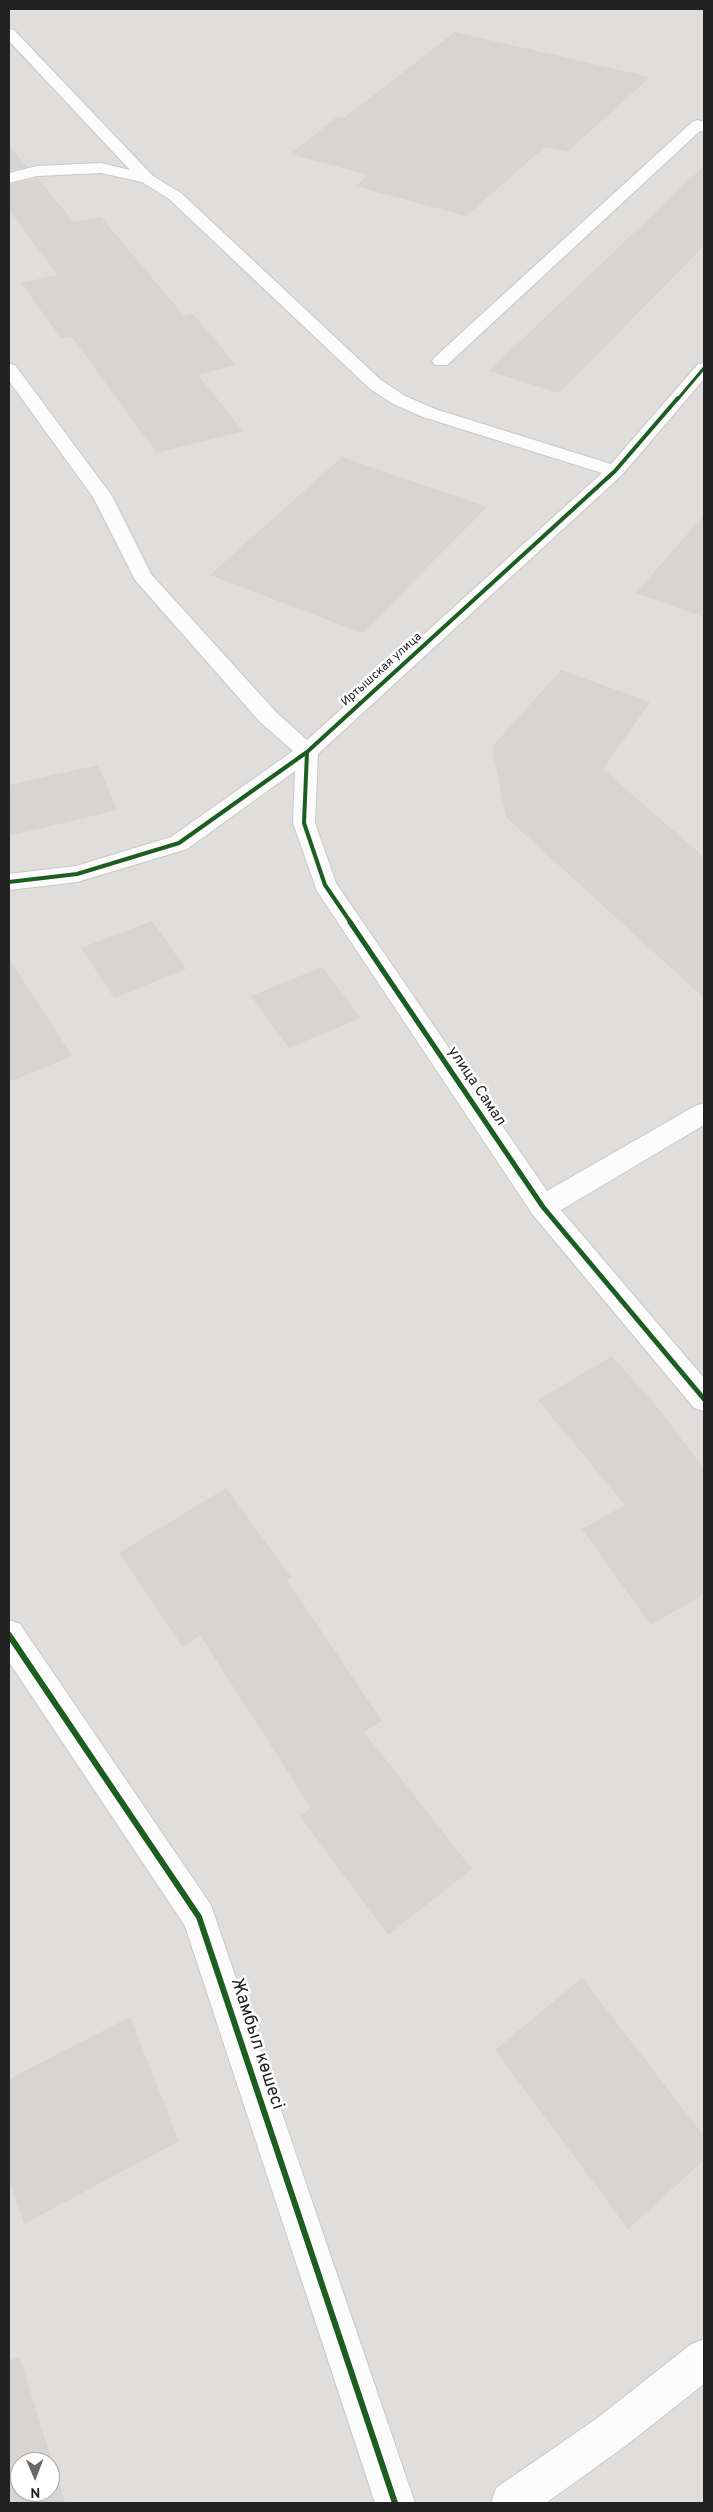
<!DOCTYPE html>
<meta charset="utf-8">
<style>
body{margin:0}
#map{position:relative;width:713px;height:2512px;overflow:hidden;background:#f0eeeb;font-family:Overpass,sans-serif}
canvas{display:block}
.frame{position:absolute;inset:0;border:10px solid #222;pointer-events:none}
.north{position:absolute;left:10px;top:2452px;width:50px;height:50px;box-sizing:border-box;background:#fff;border:1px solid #a7a7a7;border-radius:50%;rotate:179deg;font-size:14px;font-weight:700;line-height:20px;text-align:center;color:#222}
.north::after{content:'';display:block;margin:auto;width:18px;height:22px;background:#6a6968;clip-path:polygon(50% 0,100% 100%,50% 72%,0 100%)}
</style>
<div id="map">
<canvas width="713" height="2512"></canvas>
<div class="frame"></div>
<div class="north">N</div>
</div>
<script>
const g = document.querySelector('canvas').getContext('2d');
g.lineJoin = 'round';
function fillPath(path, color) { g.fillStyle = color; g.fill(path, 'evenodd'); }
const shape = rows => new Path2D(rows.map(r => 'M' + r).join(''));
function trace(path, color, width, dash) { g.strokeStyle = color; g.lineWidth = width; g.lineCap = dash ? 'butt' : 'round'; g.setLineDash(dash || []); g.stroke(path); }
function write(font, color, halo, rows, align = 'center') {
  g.font = font + ' Overpass,sans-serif'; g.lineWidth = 5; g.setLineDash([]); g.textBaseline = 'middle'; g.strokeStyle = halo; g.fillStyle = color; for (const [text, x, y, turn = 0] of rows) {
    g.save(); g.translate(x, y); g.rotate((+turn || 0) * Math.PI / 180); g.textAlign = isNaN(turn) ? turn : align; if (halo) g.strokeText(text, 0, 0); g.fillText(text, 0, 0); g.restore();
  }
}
fillPath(shape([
 [9,9,704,9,704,2503,9,2503],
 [20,2462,50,2462,50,2492,20,2492]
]), '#dfdedc');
fillPath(shape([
 [455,32,650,77,567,152,545,147,466,216,355,186,369,175,290,154,337,117,344,118],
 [9,145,27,167,9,171],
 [704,166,704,246,559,393,489,371],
 [37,178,74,222,101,217,184,316,193,314,236,365,198,375,243,431,157,453,71,336,61,338,21,283,58,275,9,210,9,185],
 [342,457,487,507,362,633,210,575],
 [704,515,704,617,636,593],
 [561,670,650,702,603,769,704,857,704,998,506,817,492,747],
 [98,765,117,810,9,836,9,785],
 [152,921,186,969,114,998,81,948],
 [9,958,72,1056,9,1082],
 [322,967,361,1018,289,1048,251,996],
 [612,1356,658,1408,704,1469,704,1594,651,1625,582,1529,625,1505,538,1400],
 [226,1488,291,1577,287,1580,382,1721,364,1732,472,1869,388,1935,300,1816,311,1808,200,1635,183,1647,119,1553],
 [582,1978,704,2136,704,2160,628,2229,495,2050],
 [130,2017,179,2141,24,2224,9,2180,9,2079],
 [20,2358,65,2503,9,2503,9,2360],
 [20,2462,50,2462,50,2492,20,2492]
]), '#d7d4d2');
const minor = shape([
 [9,29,14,30,153,176,181,193,381,380,405,396,435,409,611,464,698,364,704,363,704,379,622,475,318,754,315,823,336,883,547,1191,695,1106,704,1103,704,1125,561,1210,704,1378,704,1411,694,1408,533,1215,317,891,293,823,295,771,187,849,77,882,9,890,9,874,76,866,171,837,293,751,260,722,135,580,93,497,9,381,9,364,15,365,112,496,151,574,276,712,307,740,602,473,423,417,393,404,369,388,169,199,142,182,101,173,37,176,9,183,9,173,37,166,101,163,130,170,9,41,9,29],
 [697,120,704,122,704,132,700,131,447,365,435,365,432,361,435,357,692,122,697,120],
 [9,1620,20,1624,211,1905,415,2503,375,2503,185,1926,9,1662,9,1620],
 [704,2339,704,2384,624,2447,546,2503,491,2503,496,2488,596,2419,690,2345,704,2339]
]);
trace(minor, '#c9c8c7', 2);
fillPath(minor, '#fdfcfc');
trace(shape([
 [677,400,704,368]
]), '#1b5e20', 3);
trace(shape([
 [307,752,304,823,325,885,351,923],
 [9,882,77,874,179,843,307,752,615,471,678,398]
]), '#1b5e20', 4);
trace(shape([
 [350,922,543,1207,704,1399]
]), '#1b5e20', 5);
trace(shape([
 [9,1635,199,1917,395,2503]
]), '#1b5e20', 6);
write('12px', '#222', '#fff', [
 ["Иртышская улица",382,670,-42]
]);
write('15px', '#222', '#fff', [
 ["улица Самал",476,1087,56]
]);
write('18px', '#222', '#fff', [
 ["Жамбыл көшесі",256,2044,72]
]);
</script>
